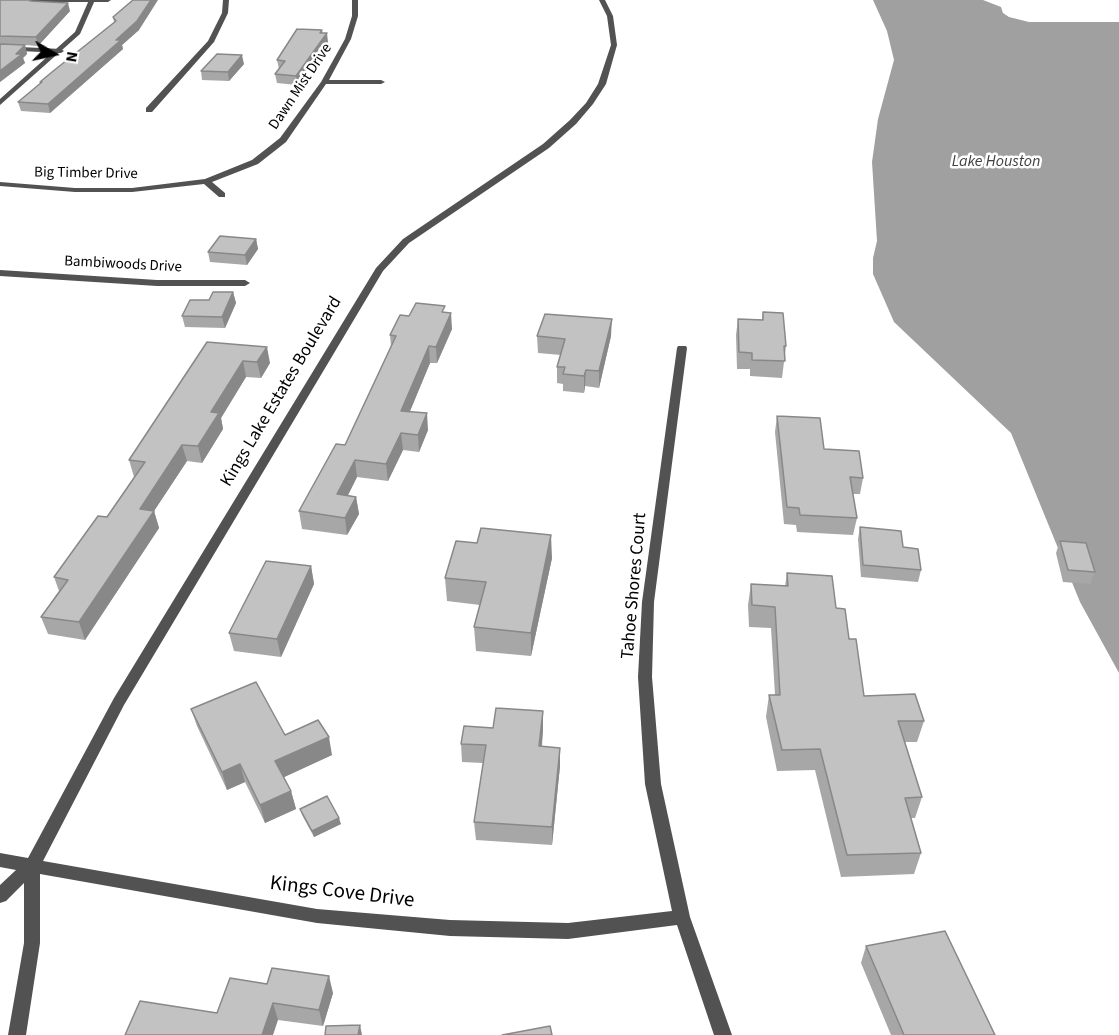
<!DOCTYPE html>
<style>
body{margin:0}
#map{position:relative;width:1119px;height:1035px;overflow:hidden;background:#fff;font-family:"Source Sans 3",sans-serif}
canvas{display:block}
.north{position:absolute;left:24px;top:24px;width:60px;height:60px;-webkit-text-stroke:4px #fff;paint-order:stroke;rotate:99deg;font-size:16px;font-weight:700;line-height:24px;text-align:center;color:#000}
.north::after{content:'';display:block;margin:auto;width:21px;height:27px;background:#000;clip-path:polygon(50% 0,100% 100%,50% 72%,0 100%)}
</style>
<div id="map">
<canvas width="1119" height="1035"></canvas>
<div class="north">N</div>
</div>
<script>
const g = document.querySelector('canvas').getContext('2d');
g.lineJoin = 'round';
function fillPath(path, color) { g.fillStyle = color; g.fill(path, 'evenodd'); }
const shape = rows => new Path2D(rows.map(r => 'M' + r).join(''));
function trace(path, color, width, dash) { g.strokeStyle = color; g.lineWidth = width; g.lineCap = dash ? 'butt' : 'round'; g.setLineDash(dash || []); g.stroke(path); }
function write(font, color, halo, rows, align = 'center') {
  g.font = font + ' "Source Sans 3",sans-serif'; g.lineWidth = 5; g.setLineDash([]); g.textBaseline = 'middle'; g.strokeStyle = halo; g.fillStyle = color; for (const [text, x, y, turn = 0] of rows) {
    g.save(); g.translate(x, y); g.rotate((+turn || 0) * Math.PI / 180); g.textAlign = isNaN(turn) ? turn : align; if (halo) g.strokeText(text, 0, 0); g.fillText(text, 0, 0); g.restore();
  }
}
fillPath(shape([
 [873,0,983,0,1001,7,1003,13,1009,17,1029,22,1119,22,1119,673,1080,602,1011,433,894,322,873,274,873,258,877,241,872,162,878,119,894,60,887,31]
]), '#a0a0a0');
fillPath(shape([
 [2,0,111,0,108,2,5,2,2,0],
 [223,0,229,0,228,13,214,42,152,112,146,112,146,108,208,41,222,13,223,0],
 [352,0,358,0,358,16,351,39,329,80,381,80,385,82,381,84,326,84,286,142,258,164,212,182,225,193,225,197,219,197,204,184,132,192,75,192,0,186,0,182,75,188,132,188,205,179,252,160,280,138,321,82,345,39,352,16,352,0],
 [599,0,605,0,613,16,617,45,606,84,593,104,576,124,549,148,409,243,383,271,124,705,43,861,317,909,450,920,568,923,672,911,645,784,638,677,642,602,677,348,678,346,686,346,687,348,654,602,652,677,661,784,690,917,732,1035,714,1035,677,925,568,939,450,936,317,923,40,874,40,943,26,1035,8,1035,24,943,24,883,6,901,0,903,0,885,16,870,0,867,0,853,28,858,114,698,376,268,403,239,543,144,570,120,586,103,598,84,611,45,607,16,599,0],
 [0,46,61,49,64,51,61,53,0,50,0,46],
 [0,270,157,280,245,280,250,283,245,286,157,286,0,276,0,270]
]), '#525252');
fillPath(shape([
 [89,0,95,0,80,34,0,105,0,99,75,32,89,0]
]), '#525252');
fillPath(shape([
 [0,0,38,1,70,11,38,46,25,45,27,54,23,58,25,63,0,82],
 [113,17,139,30,122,45,123,49,50,113,21,111,18,102,40,84,40,82,114,22],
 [323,33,328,42,297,85,277,83,275,74,279,69,277,60],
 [244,64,229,81,202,80,201,71],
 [256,239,258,249,247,265,210,262,208,252],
 [233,292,236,303,225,328,185,327,182,316,209,300],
 [763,312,786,346,782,378,750,376,750,369,737,369,736,335,738,319,762,320],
 [446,313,452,329,437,363,430,363,410,411,428,430,419,452,403,450,388,481,357,477,348,495,356,497,359,514,347,535,302,529,299,511,345,445,391,346,390,335,409,316],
 [537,336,611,336,599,388,585,386,584,393,563,391,563,384,557,383,557,367,561,355,538,353],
 [207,342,270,363,261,378,246,377,221,418,223,429,202,463,187,461,154,511,159,528,85,640,48,634,41,617,59,591,54,577,107,517,134,477,129,460],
 [777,416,863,478,860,494,852,494,857,518,853,535,797,532,796,525,784,524,775,432],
 [860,527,903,547,921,570,918,582,861,577,858,539],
 [1060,541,1095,572,1090,584,1063,582,1056,553],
 [552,558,531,656,476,651,474,627,480,605,447,601,445,578],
 [311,566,314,584,281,657,234,651,229,633],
 [787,573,836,608,849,639,864,696,924,721,917,742,905,742,922,797,915,818,911,818,921,853,914,874,841,877,815,770,777,771,766,717,769,695,775,695,771,628,749,627,748,605,751,584,785,586],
 [191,709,285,735,332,755,284,777,291,791,296,809,265,823,245,782,227,790,197,726],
 [543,711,543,729,542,747,560,766,552,845,476,840,474,822,483,763,462,762,461,744,493,728],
 [300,809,341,824,314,837,302,815],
 [866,946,995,1035,891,1035,861,963],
 [267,984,333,993,323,1026,278,1020,217,1013]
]), '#a7a7a7');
fillPath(shape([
 [151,0,158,0,139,30,122,45,123,49,50,113,48,104],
 [68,3,70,11,38,46,36,37],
 [322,30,323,38,327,33,328,42,297,85,296,76],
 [25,45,27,54,23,58,25,63,0,82,0,71],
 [242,55,244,64,229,81,228,72],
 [256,239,258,249,247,265,245,255],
 [233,292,236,303,225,328,222,317],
 [451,313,452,329,437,363,436,347],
 [612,319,611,336,599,388,599,371],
 [429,346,430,363,403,428,401,411],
 [267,347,270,363,261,378,257,362],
 [243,361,246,377,221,418,223,429,202,463,198,446,211,412],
 [586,370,585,386,584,393,584,376],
 [427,413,428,430,419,452,418,435],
 [401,433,403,450,388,481,386,464],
 [182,445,187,461,154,511,159,528,85,640,79,622,140,509],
 [355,460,357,477,340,511,337,494],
 [356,497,359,514,347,535,345,518],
 [551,535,552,558,531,656,531,633],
 [311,566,314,584,281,657,277,639],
 [543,711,543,729,540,764,539,746],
 [329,737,332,755,280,779,275,761],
 [560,748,560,766,552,845,552,827],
 [240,764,245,782,227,790,222,772],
 [291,791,296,809,265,823,260,805],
 [339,818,341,824,314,837,312,831],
 [329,976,333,993,323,1026,319,1010],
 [273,1003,278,1020,273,1035,262,1035],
 [360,1025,362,1035,358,1035]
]), '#888');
const building = shape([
 [0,0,31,0,30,1,68,3,36,37,0,36,0,0],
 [133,0,151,0,137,21,116,40,121,40,48,104,18,102,42,82,40,82,52,72,116,21,113,17,133,0],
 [297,29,322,30,320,33,327,33,296,76,275,74,285,61,277,60,297,29],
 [0,44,25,45,16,54,22,54,0,71,0,44],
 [217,54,242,55,228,72,201,71,217,54],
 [220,236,256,239,245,255,208,252,220,236],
 [213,292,233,292,222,317,182,316,190,300,209,300,213,292],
 [416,303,445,306,442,312,451,313,436,347,429,346,401,411,427,413,418,435,401,433,386,464,355,460,337,494,356,497,345,518,299,511,336,444,345,445,396,336,390,335,400,315,409,316,416,303],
 [763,312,783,313,786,346,784,346,785,361,752,360,752,353,739,352,738,319,763,320,763,312],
 [545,314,612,319,599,371,586,370,584,376,563,374,565,367,557,367,565,339,537,336,545,314],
 [207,342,267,347,257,362,243,361,211,412,219,413,198,446,182,445,140,509,154,511,79,622,41,617,68,580,54,577,98,516,107,517,145,462,129,460,207,342],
 [777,416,820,418,824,449,859,451,863,478,850,477,857,518,800,515,799,508,787,507,777,416],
 [860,527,901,531,903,547,918,549,921,570,863,565,860,527],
 [481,528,551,535,531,633,474,627,486,582,445,578,456,541,477,543,481,528],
 [1060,541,1086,543,1095,572,1068,570,1060,541],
 [266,561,311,566,277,639,229,633,266,561],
 [787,573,832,576,836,608,845,609,849,639,856,639,864,696,915,694,924,721,898,721,922,797,905,798,921,853,847,855,820,749,782,750,769,695,780,695,775,607,752,605,751,584,788,586,787,573],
 [256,682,285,735,318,720,329,737,275,761,291,791,260,805,240,764,222,772,191,709,256,682],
 [496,708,543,711,539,746,560,748,552,827,474,822,486,745,461,744,464,726,493,728,496,708],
 [327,796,339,818,312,831,300,809,327,796],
 [945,931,995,1035,904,1035,866,946,945,931],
 [272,968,329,976,319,1010,273,1003,262,1035,125,1035,140,1001,217,1013,230,978,267,984,272,968],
 [360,1025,358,1035,325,1035,326,1026,360,1025],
 [550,1026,552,1035,502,1035,550,1026]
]);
fillPath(building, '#c2c2c2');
trace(building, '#888', 1.5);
write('15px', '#000', '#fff', [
 ["Dawn Mist Drive",301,87,-56],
 ["Big Timber Drive",86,174,1],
 ["Bambiwoods Drive",123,265,3]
]);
write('italic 16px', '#414141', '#fff', [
 ["Lake Houston",996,162]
]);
write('18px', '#000', '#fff', [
 ["Kings Lake Estates Boulevard",282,392,-59],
 ["Tahoe Shores Court",635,586,-85]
]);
write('21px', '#000', '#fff', [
 ["Kings Cove Drive",342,893,7]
]);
</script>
